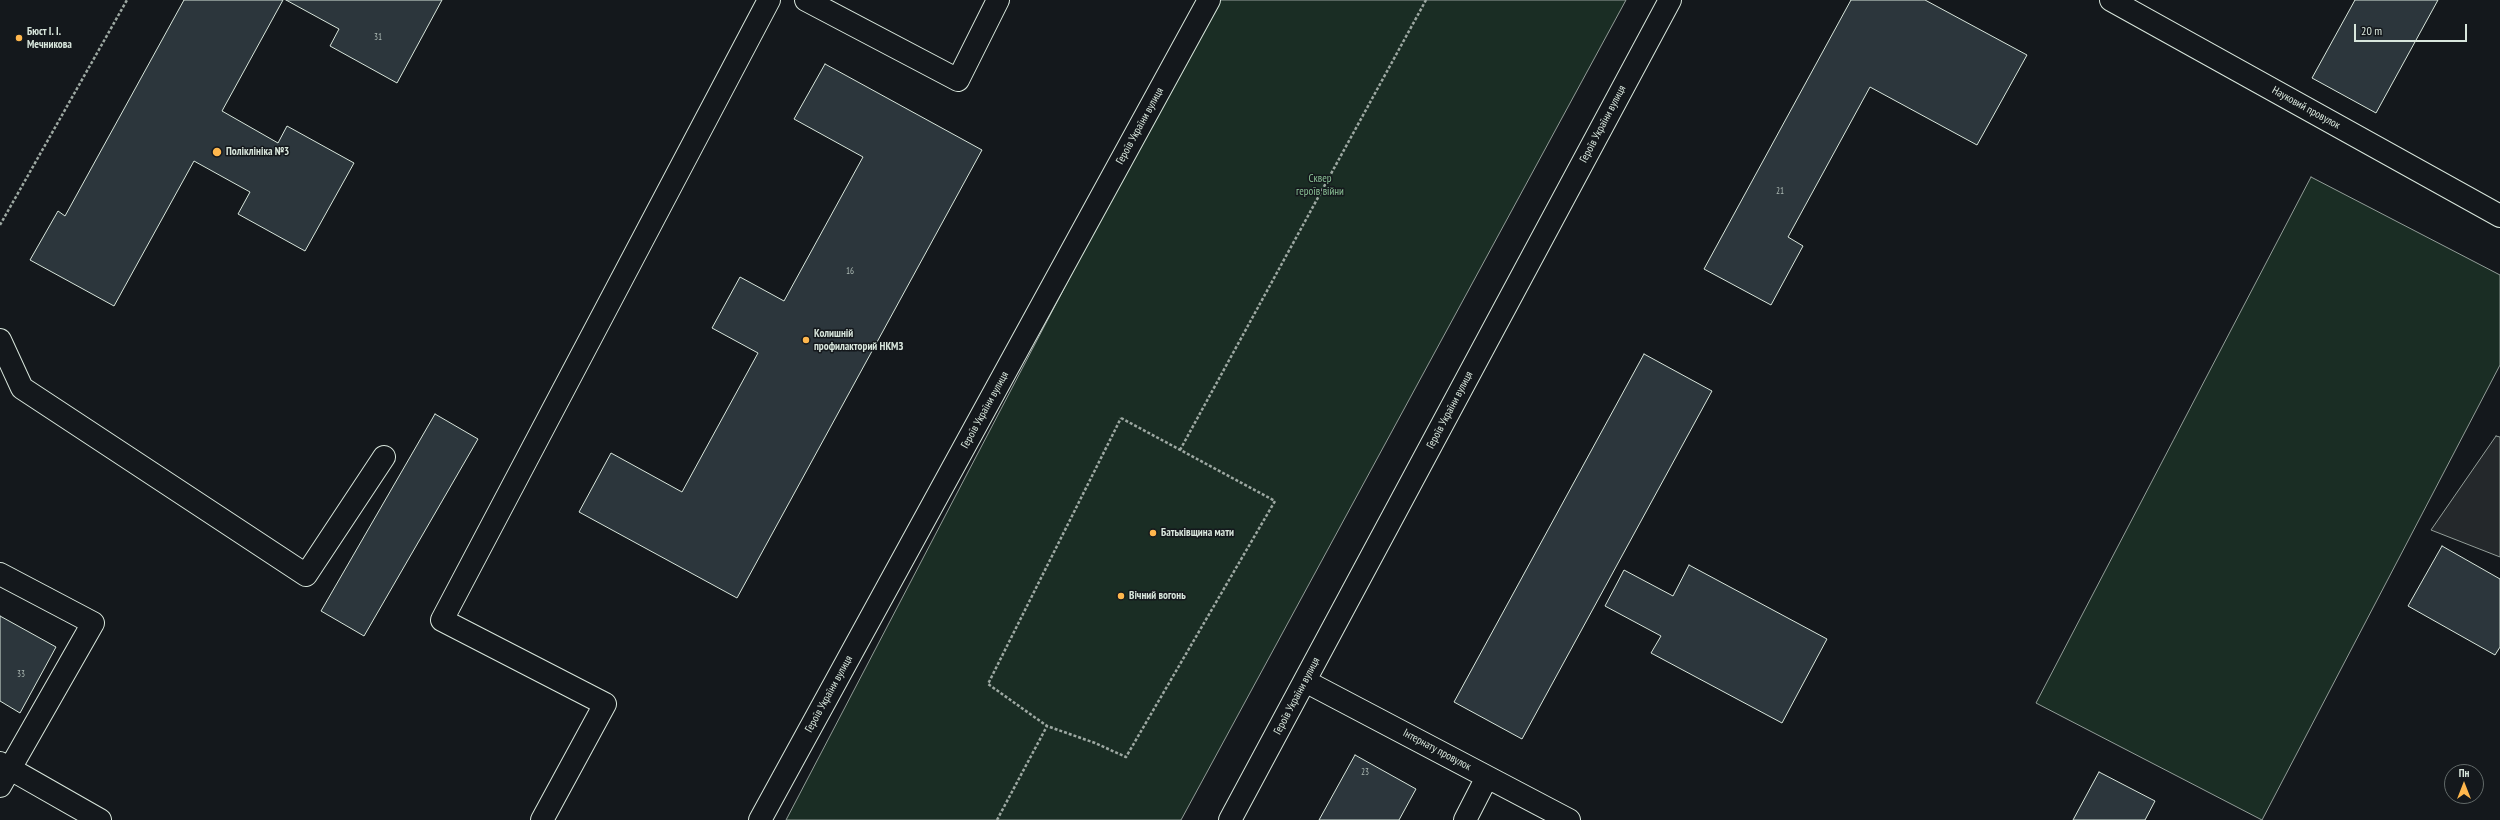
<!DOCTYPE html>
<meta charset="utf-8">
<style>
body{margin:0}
#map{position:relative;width:2500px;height:820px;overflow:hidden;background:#14181c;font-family:"PT Sans Narrow",sans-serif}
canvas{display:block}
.north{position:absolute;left:2444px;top:764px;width:40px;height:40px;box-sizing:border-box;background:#14181c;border:1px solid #626a69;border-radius:50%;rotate:0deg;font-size:11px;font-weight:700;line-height:16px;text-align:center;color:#d8e6dc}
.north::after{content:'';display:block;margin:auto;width:14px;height:18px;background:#ffb74d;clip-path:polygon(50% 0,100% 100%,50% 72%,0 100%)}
.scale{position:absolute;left:2354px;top:24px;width:113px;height:18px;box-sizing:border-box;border:2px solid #d8e6dc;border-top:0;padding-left:5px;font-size:12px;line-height:14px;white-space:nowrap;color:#d8e6dc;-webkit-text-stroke:3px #14181c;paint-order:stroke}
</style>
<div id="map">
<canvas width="2500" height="820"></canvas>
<div class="north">Пн</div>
<div class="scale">20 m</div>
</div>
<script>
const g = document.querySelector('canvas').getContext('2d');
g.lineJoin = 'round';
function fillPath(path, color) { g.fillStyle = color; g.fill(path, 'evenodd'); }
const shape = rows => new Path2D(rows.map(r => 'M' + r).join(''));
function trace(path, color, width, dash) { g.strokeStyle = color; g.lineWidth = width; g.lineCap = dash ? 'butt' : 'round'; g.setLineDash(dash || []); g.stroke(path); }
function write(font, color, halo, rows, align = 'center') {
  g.font = font + ' "PT Sans Narrow",sans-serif'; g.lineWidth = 3; g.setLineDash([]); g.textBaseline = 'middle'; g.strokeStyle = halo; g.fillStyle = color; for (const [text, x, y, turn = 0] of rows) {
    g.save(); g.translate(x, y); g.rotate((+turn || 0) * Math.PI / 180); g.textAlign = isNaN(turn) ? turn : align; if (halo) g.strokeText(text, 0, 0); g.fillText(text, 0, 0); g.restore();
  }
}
const green = shape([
 [1215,0,1626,0,1181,820,786,820,1215,0],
 [2311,177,2500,275,2500,365,2262,820,2036,703,2311,177]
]);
fillPath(green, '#1a2d24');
trace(green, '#939e99', 1);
const parking = shape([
 [2496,436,2500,437,2500,557,2431,530,2496,436]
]);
fillPath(parking, '#24282b');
trace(parking, '#939e99', 1);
const building = shape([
 [184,0,283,0,222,111,278,143,287,126,354,163,305,251,238,214,250,192,194,161,114,306,30,260,58,211,65,216,184,0],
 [286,0,442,0,397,83,330,46,339,29,286,0],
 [1851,0,1925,0,2027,55,1977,145,1870,87,1788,237,1803,246,1771,305,1704,269,1851,0],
 [2355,0,2438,0,2376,113,2312,78,2355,0],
 [825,64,982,150,737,598,579,512,611,453,682,492,758,353,712,328,740,277,784,301,863,157,794,119,825,64],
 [1644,354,1712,391,1522,739,1454,702,1644,354],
 [435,414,478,439,364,636,321,611,435,414],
 [2442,546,2500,579,2500,647,2495,655,2408,606,2442,546],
 [1689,565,1827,639,1782,723,1651,653,1661,636,1605,606,1624,570,1673,596,1689,565],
 [0,616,56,647,20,713,0,701,0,616],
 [1355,755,1416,789,1399,820,1319,820,1355,755],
 [2099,772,2155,801,2145,820,2073,820,2099,772]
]);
fillPath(building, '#2c363c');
trace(building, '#d8e6dc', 1);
const minor = shape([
 [806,0,958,80,998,0],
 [2111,0,2500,216],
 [0,340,22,388,306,575,384,457],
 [0,574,93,623,0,786],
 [1305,681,1569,820],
 [0,763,100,820],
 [542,820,605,704,442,620,769,0],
 [760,820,1209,0],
 [1230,820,1670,0],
 [1465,820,1487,777]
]);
trace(minor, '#d8e6dc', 24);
trace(shape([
 [0,225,127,0],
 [1121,418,1275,501,1126,757,1095,743,1047,726,988,684,1121,418],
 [1180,450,1426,0],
 [997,820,1047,726]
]), '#9da8a2', 2.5, [3, 2]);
trace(minor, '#14181c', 22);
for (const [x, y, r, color] of [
 [19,38,4,"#ffb74d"],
 [217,152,5,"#ffb74d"],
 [806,340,4,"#ffb74d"],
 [1153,533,4,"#ffb74d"],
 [1121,596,4,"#ffb74d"]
]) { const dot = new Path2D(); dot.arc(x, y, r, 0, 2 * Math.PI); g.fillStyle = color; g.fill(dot); trace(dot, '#14181c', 1.5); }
write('9px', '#adbab4', null, [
 ["31",378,37],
 ["21",1780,191],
 ["16",850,271],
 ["33",21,674],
 ["23",1365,772]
]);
write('bold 11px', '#d8e6dc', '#14181c', [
 ["Бюст І. І.",27,32],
 ["Мечникова",27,45],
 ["Поліклініка №3",226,152],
 ["Колишній",814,334],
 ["профилакторий НКМЗ",814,347],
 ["Батьківщина мати",1161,533],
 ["Вічний вогонь",1129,596]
], 'left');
write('11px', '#d8e6dc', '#14181c', [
 ["Науковий провулок",2306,108,29],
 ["Героїв України вулиця",1603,124,-62],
 ["Героїв України вулиця",1140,126,-61],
 ["Героїв України вулиця",985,410,-61],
 ["Героїв України вулиця",1450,410,-62],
 ["Героїв України вулиця",829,694,-61],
 ["Героїв України вулиця",1297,696,-62],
 ["Інтернату провулок",1437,750,28]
]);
write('11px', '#8ac095', '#14181c', [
 ["Сквер",1320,179],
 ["героїв війни",1320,192]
]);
</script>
